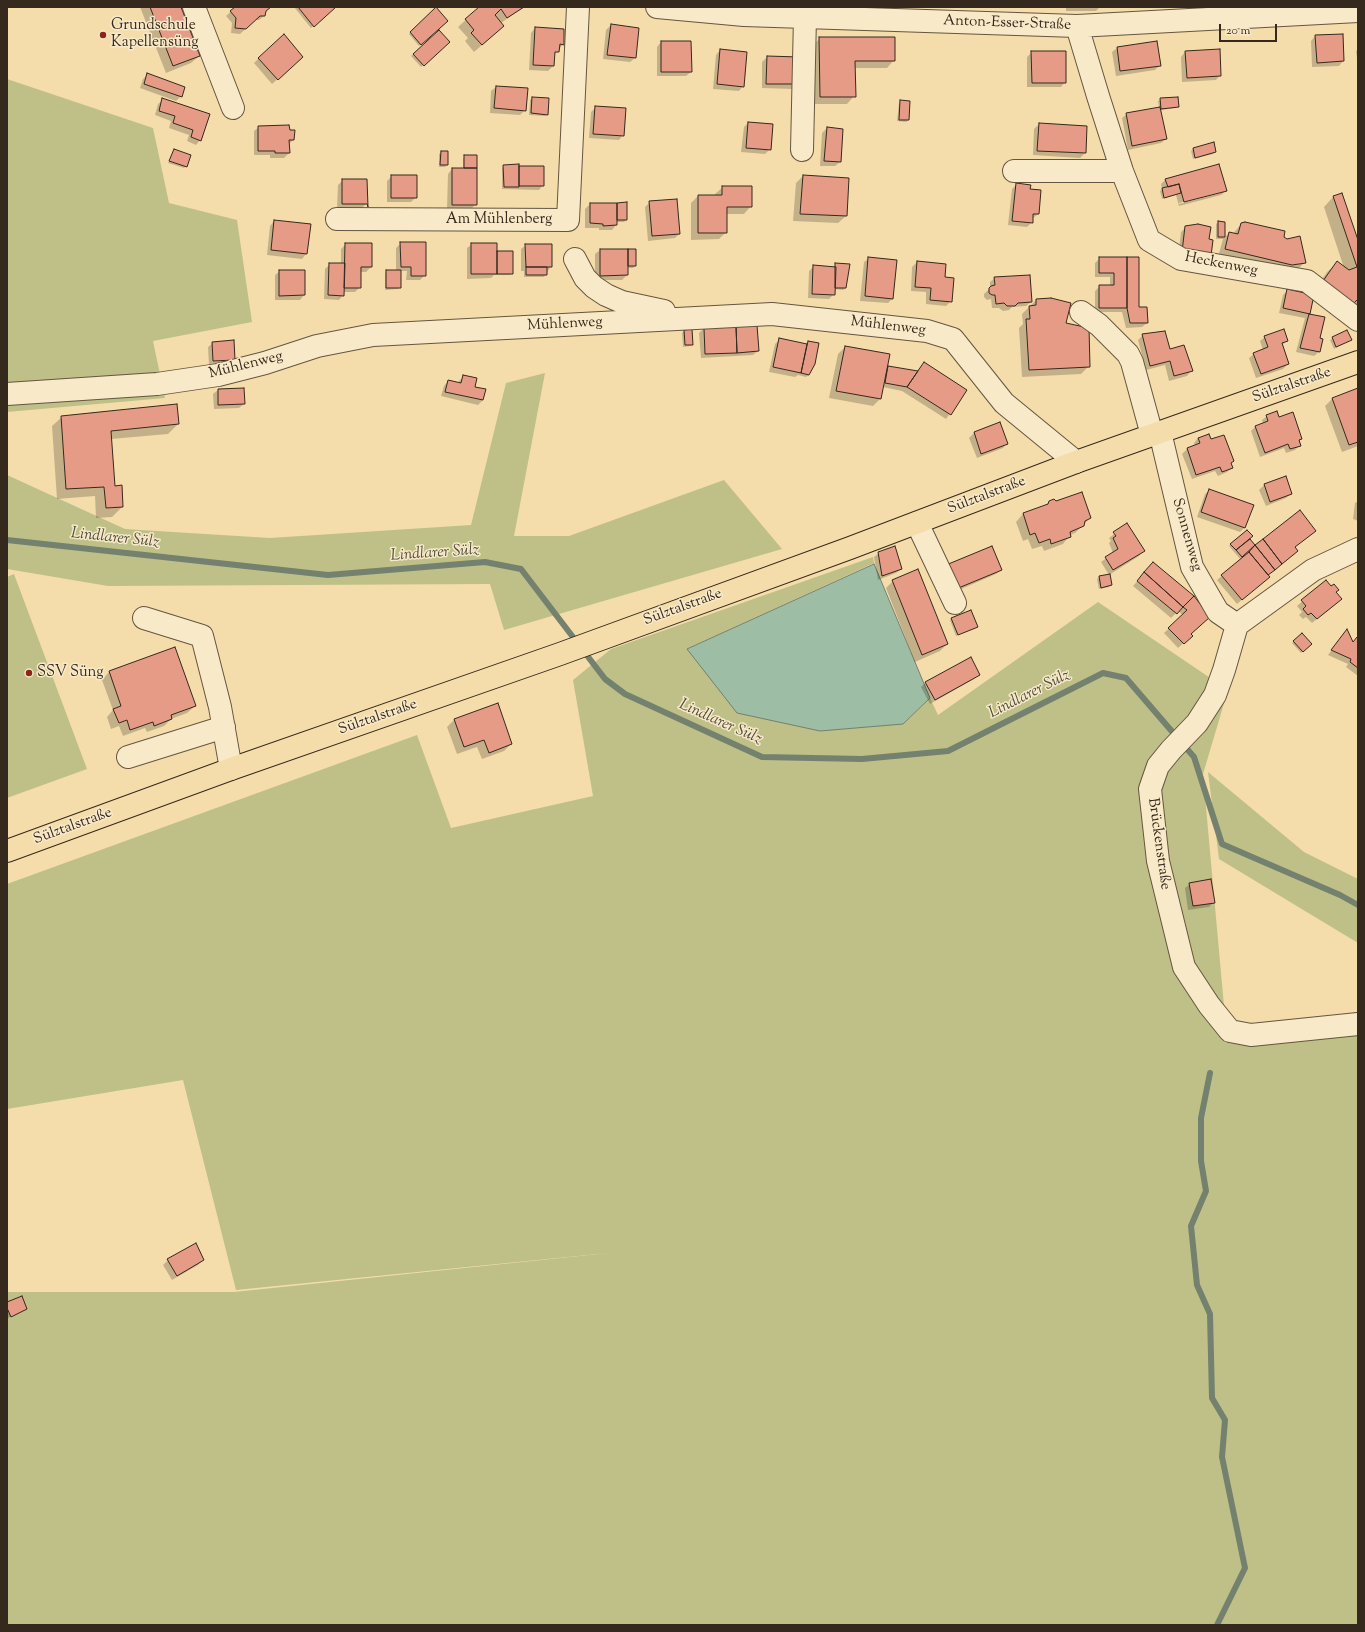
<!DOCTYPE html>
<meta charset="utf-8">
<style>
body{margin:0}
#map{position:relative;width:1365px;height:1632px;overflow:hidden;background:#f4ddab;font-family:"Sorts Mill Goudy",serif}
canvas{display:block}
.frame{position:absolute;inset:0;border:8px solid #35281c;pointer-events:none}
.scale{position:absolute;left:1219px;top:24px;width:58px;height:18px;box-sizing:border-box;border:2px solid #35281c;border-top:0;padding-left:5px;font-size:12px;line-height:14px;white-space:nowrap;color:#35281c;-webkit-text-stroke:3px #f8e9c8;paint-order:stroke}
</style>
<div id="map">
<canvas width="1365" height="1632"></canvas>
<div class="frame"></div>
<div class="scale">20 m</div>
</div>
<script>
const g = document.querySelector('canvas').getContext('2d');
g.lineJoin = 'round';
function fillPath(path, color) { g.fillStyle = color; g.fill(path, 'evenodd'); }
const shape = rows => new Path2D(rows.map(r => 'M' + r).join(''));
function trace(path, color, width, dash) { g.strokeStyle = color; g.lineWidth = width; g.lineCap = dash ? 'butt' : 'round'; g.setLineDash(dash || []); g.stroke(path); }
function write(font, color, halo, rows, align = 'center') {
  g.font = font + ' "Sorts Mill Goudy",serif'; g.lineWidth = 3; g.setLineDash([]); g.textBaseline = 'middle'; g.strokeStyle = halo; g.fillStyle = color; for (const [text, x, y, turn = 0] of rows) {
    g.save(); g.translate(x, y); g.rotate((+turn || 0) * Math.PI / 180); g.textAlign = isNaN(turn) ? turn : align; if (halo) g.strokeText(text, 0, 0); g.fillText(text, 0, 0); g.restore();
  }
}
fillPath(shape([
 [7,79,153,128,169,203,237,220,252,322,153,341,165,398,7,412],
 [545,373,514,536,569,536,724,480,782,549,504,630,490,584,108,586,7,569,7,475,125,529,270,538,471,525,506,383],
 [873,557,874,563,687,649,903,724,930,698,938,715,1098,602,1228,690,1203,774,1227,1039,1358,1034,1358,1625,7,1625,7,1292,234,1292,618,1252,236,1290,183,1080,7,1109,7,884,417,735,451,828,593,796,573,680,611,649],
 [14,574,87,769,7,798,7,577],
 [1208,772,1304,852,1358,879,1358,943,1219,859]
]), '#bec087');
const water = shape([
 [874,564,930,698,903,724,820,731,737,713,687,649,874,564]
]);
fillPath(water, '#9dbda4');
trace(water, '#73816e', 1);
fillPath(shape([
 [140,7,180,7,199,56,191,63,166,73],
 [236,7,270,7,265,12,264,16,259,20,255,20,240,34,231,33,232,23,226,16],
 [294,7,335,7,311,28],
 [480,7,524,7,501,23,496,33,474,52,465,41,468,38,458,27],
 [1066,7,1100,7,1096,11,1066,11],
 [436,8,447,21,419,46,409,34],
 [611,25,635,58,630,62,603,59,606,30],
 [535,28,563,44,554,55,553,66,548,71,529,70,531,33],
 [439,32,448,42,421,67,411,56],
 [1315,36,1343,61,1339,66,1312,67,1311,41],
 [820,38,894,60,887,68,854,68,854,96,847,104,813,104,813,46],
 [661,42,691,72,686,76,657,76,657,47],
 [1117,48,1160,65,1155,70,1116,76,1112,52],
 [720,50,743,86,739,91,713,89,716,55],
 [1358,50,1358,65,1356,51],
 [1032,52,1065,82,1061,87,1027,87,1027,57],
 [1185,52,1220,75,1216,80,1182,82,1181,57],
 [767,57,798,58,793,89,762,88,762,62],
 [259,58,297,62,272,84,254,63],
 [148,74,181,96,176,101,140,88,143,79],
 [496,87,525,110,520,115,490,113,491,91],
 [532,98,547,114,545,116,529,115,530,100],
 [1161,99,1178,106,1175,108,1161,110,1166,139,1161,143,1128,150,1122,118,1127,114,1159,108,1158,101],
 [163,100,209,115,200,140,196,145,187,141,189,135,169,128,171,121,155,115,158,104],
 [901,101,908,120,906,122,897,121,899,103],
 [596,107,623,135,619,140,589,138,591,112],
 [748,123,770,149,765,154,741,152,744,127],
 [1039,124,1085,153,1080,158,1033,155,1034,129],
 [259,127,293,140,288,145,289,153,284,158,270,158,270,155,254,155,254,131],
 [827,128,840,162,835,166,820,166,822,133],
 [1213,143,1215,152,1213,154,1193,159,1191,151,1193,149],
 [174,150,186,166,184,168,168,163],
 [441,152,447,152,447,165,445,167,439,167,439,154],
 [465,156,476,204,471,209,447,209,448,174,452,169,463,169,463,159],
 [504,166,543,185,539,190,502,189,502,168],
 [392,176,416,197,411,202,387,202,387,181],
 [803,176,846,216,838,223,793,221,796,183],
 [1166,179,1226,191,1221,195,1179,206,1176,195,1162,199,1160,191,1162,189,1161,184],
 [1221,191,1221,193,1179,204,1179,203],
 [343,180,367,203,362,208,337,208,338,185],
 [1017,184,1029,190,1038,214,1032,219,1032,222,1027,227,1008,225,1012,189],
 [723,187,751,206,744,214,726,214,726,232,719,239,691,240,691,203,698,196,715,196,715,194],
 [1341,195,1358,243,1358,329,1314,291,1327,272,1337,263,1344,268,1324,207,1333,197],
 [650,202,679,234,675,238,648,241,645,207],
 [590,204,626,220,624,222,616,222,616,225,612,230,599,230,599,228,585,228,585,209],
 [274,221,306,254,302,259,267,255,270,226],
 [1218,222,1224,223,1224,238,1229,233,1233,234,1241,224,1282,237,1305,262,1298,269,1218,257,1223,239,1216,239,1216,224],
 [1198,225,1178,257,1181,232,1186,227],
 [401,243,425,275,420,280,406,280,407,271,400,271,400,287,398,289,385,290,385,273,387,271,396,271,396,248],
 [346,244,371,267,366,272,360,272,360,287,355,292,343,292,343,295,339,300,324,299,325,269,330,264,341,264,341,249],
 [472,244,496,252,512,273,510,275,494,275,491,278,467,279,467,248],
 [526,245,551,266,544,277,524,277,524,271,521,271,521,249],
 [600,250,635,266,633,268,627,268,627,275,622,280,595,280,595,254],
 [869,258,892,299,888,303,860,301,864,262],
 [1100,258,1138,258,1138,308,1147,323,1142,327,1126,328,1122,312,1095,312,1095,291,1100,286,1110,286,1110,277,1095,277,1095,263],
 [917,262,951,301,946,306,926,304,926,292,911,291,912,267],
 [836,264,846,288,843,290,834,289,834,294,829,299,808,298,809,271,814,266,834,267],
 [280,271,304,271,304,295,300,300,275,300,275,275],
 [995,278,1031,302,1026,306,1012,307,1009,310,1003,311,999,308,992,308,991,299,987,300,984,297,984,294,990,288,990,282],
 [1288,290,1313,296,1308,314,1323,318,1318,339,1322,340,1319,352,1314,356,1296,352,1305,318,1279,313,1283,295],
 [1036,300,1065,324,1089,366,1081,374,1022,377,1019,328,1023,324,1022,314],
 [704,328,758,351,753,355,701,358,699,333],
 [684,331,692,331,692,344,690,346,683,347,682,333],
 [1347,331,1351,340,1334,349,1330,340],
 [1143,335,1169,350,1191,371,1187,376,1169,381,1165,365,1146,370,1138,340],
 [1265,337,1287,341,1282,345,1288,364,1283,369,1256,378,1249,358,1254,354,1263,350,1260,341],
 [780,339,806,344,808,342,809,375,806,377,798,375,795,377,769,372,775,344],
 [213,343,234,360,229,364,209,365,208,347],
 [845,347,887,366,916,372,924,363,966,391,946,419,902,391,883,387,880,399,873,406,829,398,838,354],
 [464,376,474,387,485,390,483,400,478,405,441,396,444,386,448,381,458,384,459,381],
 [1358,389,1358,446,1342,452,1325,406,1332,399],
 [218,390,244,404,239,408,214,409,213,394],
 [1267,416,1279,418,1301,438,1298,441,1300,445,1295,450,1286,453,1284,448,1260,457,1251,431,1255,427,1263,424,1262,420],
 [62,417,178,424,168,434,111,439,114,487,122,507,112,517,96,518,95,496,57,499,52,426],
 [1000,423,1007,443,1003,448,977,458,969,438,974,433],
 [1198,438,1210,441,1233,461,1230,464,1232,468,1227,472,1218,476,1215,471,1192,479,1182,454,1187,449,1195,446,1194,443],
 [1285,477,1291,494,1286,498,1266,506,1259,490,1264,485],
 [1210,490,1244,528,1240,532,1197,517,1205,494],
 [1358,501,1358,521,1353,519,1355,503],
 [1049,502,1056,503,1090,518,1075,533,1070,535,1063,544,1044,551,1042,546,1032,549,1028,539,1023,541,1016,522,1023,514,1045,506],
 [1127,524,1143,551,1139,556,1109,575,1101,562,1113,553,1109,543,1111,541,1109,538],
 [1310,535,1294,548,1297,551,1292,556,1267,575,1264,581,1237,604,1217,580,1241,560,1229,546,1231,544,1248,539,1255,547],
 [879,553,901,569,896,573,878,580,874,557],
 [1149,568,1197,600,1190,634,1187,640,1178,648,1164,633,1183,615,1178,611,1171,618,1133,586],
 [1001,570,996,574,952,593,945,588],
 [1109,575,1111,585,1109,587,1099,589,1097,579,1099,577],
 [893,581,947,644,940,651,915,662,886,588],
 [1326,581,1335,592,1336,604,1312,623,1306,617,1303,619,1299,615,1302,612,1297,606],
 [952,618,977,627,956,636,950,620],
 [1302,634,1310,644,1301,653,1292,643],
 [1343,635,1353,643,1358,640,1358,676,1346,667,1348,664,1328,655],
 [175,648,195,706,187,713,171,719,164,726,147,732,145,728,123,736,119,726,111,729,107,717,113,710,102,680,109,672],
 [979,674,974,679,930,704,921,687,925,683],
 [497,705,511,744,504,751,482,759,477,747,457,754,447,727,454,720],
 [1190,884,1214,902,1209,907,1188,910,1185,888],
 [168,1260,203,1260,198,1265,172,1280,163,1265],
 [7,1303,26,1309,8,1318]
]), '#0003');
trace(shape([
 [7,540,328,575,485,562,521,569,605,679,625,694,762,757,862,759,948,751,1103,673,1126,678,1194,757,1222,844,1340,895,1358,905],
 [1210,1073,1201,1118,1201,1161,1206,1191,1191,1226,1197,1285,1210,1314,1212,1398,1225,1420,1222,1457,1245,1568,1217,1625]
]), '#73816e', 6);
const building = shape([
 [150,7,181,7,200,56,173,66,150,7],
 [235,7,271,7,266,11,265,16,260,16,246,29,235,28,236,18,230,11,235,7],
 [298,7,336,7,314,27,298,7],
 [436,7,448,21,421,45,410,32,436,7],
 [479,7,524,7,507,18,501,9,495,15,504,26,482,45,471,33,474,30,465,19,479,7],
 [611,24,639,28,636,58,607,55,611,24],
 [535,27,564,29,564,45,560,44,559,52,555,52,554,66,533,65,535,27],
 [439,30,450,42,424,66,413,54,439,30],
 [284,34,303,57,278,80,258,58,284,34],
 [1343,34,1344,61,1317,63,1315,35,1343,34],
 [819,37,895,37,895,61,855,61,856,97,820,97,819,37],
 [661,41,691,41,692,72,661,72,661,41],
 [1157,41,1161,66,1120,71,1117,47,1157,41],
 [720,49,747,52,744,87,717,84,720,49],
 [1220,49,1221,76,1187,78,1185,51,1220,49],
 [1031,51,1066,51,1066,83,1032,83,1031,51],
 [767,56,799,57,799,84,766,84,767,56],
 [147,73,185,87,182,97,144,84,147,73],
 [496,86,528,88,526,111,494,108,496,86],
 [532,97,549,98,548,115,531,113,532,97],
 [1178,97,1179,107,1161,109,1160,98,1178,97],
 [162,98,210,114,201,141,191,137,193,130,173,123,175,116,159,111,162,98],
 [900,100,910,101,909,120,899,120,900,100],
 [595,106,626,108,624,136,593,134,595,106],
 [1160,107,1167,139,1132,146,1126,113,1160,107],
 [748,122,773,124,771,150,746,148,748,122],
 [1039,123,1087,126,1086,153,1037,151,1039,123],
 [289,125,290,130,295,130,294,140,289,140,290,153,275,153,275,151,258,151,258,126,289,125],
 [827,127,843,129,841,162,824,161,827,127],
 [1214,142,1216,152,1195,158,1193,148,1214,142],
 [174,149,191,155,187,167,169,161,174,149],
 [441,151,448,151,448,165,440,165,441,151],
 [464,155,477,155,477,168,464,168,464,155],
 [519,164,519,187,504,187,503,165,519,164],
 [1219,164,1227,191,1184,202,1179,184,1168,187,1165,179,1219,164],
 [519,166,544,166,544,186,519,186,519,166],
 [452,168,477,168,477,205,452,205,452,168],
 [391,175,417,175,417,198,391,198,391,175],
 [803,175,849,178,847,216,800,214,803,175],
 [342,179,367,179,368,207,367,204,342,204,342,179],
 [1016,183,1031,185,1030,189,1041,190,1039,214,1033,214,1033,223,1012,221,1016,183],
 [1179,184,1181,193,1164,198,1162,188,1179,184],
 [722,186,752,186,752,207,727,207,727,233,698,233,698,195,722,195,722,186],
 [1342,193,1358,240,1358,299,1354,303,1323,281,1337,261,1349,270,1357,267,1333,196,1342,193],
 [677,199,680,234,652,236,649,201,677,199],
 [627,202,627,220,617,220,617,203,627,202],
 [590,203,617,203,617,225,603,226,603,224,590,223,590,203],
 [274,220,311,224,307,254,271,250,274,220],
 [1218,221,1225,222,1225,237,1218,237,1218,221],
 [1245,222,1285,231,1284,237,1287,239,1300,236,1306,263,1292,265,1225,249,1229,232,1238,234,1241,223,1245,222],
 [1198,224,1211,227,1209,239,1213,240,1211,256,1182,252,1185,226,1198,224],
 [400,242,426,242,426,276,411,276,411,267,401,267,400,242],
 [345,243,372,243,372,267,361,267,361,288,344,288,345,243],
 [471,243,497,243,497,274,471,274,471,243],
 [525,244,552,244,552,267,526,267,525,244],
 [600,249,628,249,628,275,600,276,600,249],
 [628,249,636,249,636,266,628,266,628,249],
 [497,251,513,251,513,274,497,274,497,251],
 [868,257,897,260,893,299,865,296,868,257],
 [1099,257,1127,257,1127,308,1099,308,1099,285,1114,285,1114,273,1099,273,1099,257],
 [1127,257,1139,257,1139,307,1147,307,1148,323,1130,323,1127,308,1127,257],
 [917,261,946,264,945,277,954,278,952,302,930,300,931,288,915,287,917,261],
 [329,263,345,263,344,296,328,295,329,263],
 [835,263,850,264,846,288,835,288,835,263],
 [813,265,836,267,835,295,812,294,813,265],
 [526,267,547,267,547,275,526,275,526,267],
 [279,270,305,270,305,295,279,296,279,270],
 [386,270,401,270,401,288,386,288,386,270],
 [1030,275,1032,302,1018,303,1015,306,1007,306,1004,303,996,304,995,295,992,295,989,293,989,288,991,286,995,285,994,277,1030,275],
 [1287,289,1314,295,1310,314,1283,308,1287,289],
 [1051,298,1071,303,1066,323,1089,328,1090,367,1029,370,1026,319,1030,319,1029,306,1036,305,1036,299,1051,298],
 [1309,314,1325,317,1320,338,1323,339,1320,352,1300,348,1309,314],
 [757,325,759,351,737,353,736,326,757,325],
 [736,326,737,353,705,354,704,328,736,326],
 [692,329,693,345,685,345,684,330,692,329],
 [1284,329,1288,341,1282,343,1289,364,1261,374,1253,353,1268,347,1264,336,1284,329],
 [1347,330,1352,340,1336,347,1332,337,1347,330],
 [1165,331,1170,349,1184,345,1193,371,1174,376,1170,361,1150,366,1142,334,1165,331],
 [779,338,807,344,801,373,773,367,779,338],
 [234,340,235,360,213,361,212,342,234,340],
 [808,341,819,343,815,364,809,375,801,373,808,341],
 [845,346,890,354,881,399,836,391,845,346],
 [924,362,967,390,951,415,907,387,924,362],
 [888,366,918,371,907,387,885,383,888,366],
 [463,375,477,378,475,387,486,389,483,400,445,392,448,380,461,383,463,375],
 [244,388,245,404,218,405,218,389,244,388],
 [1358,388,1358,442,1349,445,1332,398,1358,388],
 [177,404,179,424,111,431,115,486,122,485,123,507,106,508,104,487,66,489,61,416,177,404],
 [1277,411,1279,417,1293,412,1302,439,1299,440,1301,446,1290,449,1288,444,1265,453,1255,426,1268,421,1266,415,1277,411],
 [1000,422,1008,444,981,454,974,432,1000,422],
 [1209,434,1211,439,1224,435,1234,461,1231,463,1233,468,1222,472,1220,467,1196,475,1187,448,1200,443,1198,438,1209,434],
 [1286,476,1292,494,1270,502,1264,484,1286,476],
 [1209,489,1254,505,1245,528,1201,512,1209,489],
 [1082,492,1091,518,1085,521,1084,526,1070,532,1071,537,1051,544,1050,539,1039,543,1035,533,1030,535,1023,513,1048,504,1049,501,1054,499,1056,501,1082,492],
 [1300,510,1316,531,1295,547,1298,551,1282,564,1263,539,1300,510],
 [1127,523,1145,551,1113,570,1105,557,1118,549,1113,538,1116,536,1113,532,1127,523],
 [1247,530,1253,536,1236,550,1230,544,1247,530],
 [1250,539,1255,545,1242,557,1236,550,1250,539],
 [1263,539,1282,564,1275,570,1255,545,1263,539],
 [1255,545,1275,570,1268,575,1249,552,1255,545],
 [895,546,902,569,882,576,878,552,895,546],
 [992,546,1002,570,956,589,946,565,992,546],
 [1249,552,1270,577,1242,600,1221,575,1249,552],
 [1153,562,1194,596,1183,607,1144,572,1153,562],
 [918,569,948,644,922,655,892,580,918,569],
 [1144,572,1183,607,1177,614,1137,581,1144,572],
 [1110,574,1112,585,1101,588,1099,576,1110,574],
 [1326,580,1331,586,1334,584,1339,590,1336,592,1342,599,1317,619,1311,613,1308,615,1303,609,1306,606,1301,600,1326,580],
 [1194,596,1210,617,1191,634,1193,636,1184,644,1168,628,1187,610,1183,607,1194,596],
 [971,610,978,627,958,635,951,618,971,610],
 [1347,629,1353,642,1357,637,1358,638,1358,668,1350,662,1351,659,1331,650,1347,629],
 [1302,633,1312,644,1303,652,1293,641,1302,633],
 [175,647,196,706,171,715,172,719,154,726,153,722,130,730,127,720,119,723,113,709,121,706,109,671,175,647],
 [971,657,980,675,935,700,925,682,971,657],
 [498,703,512,744,489,753,484,740,464,747,454,719,498,703],
 [1211,879,1215,903,1193,906,1189,883,1211,879],
 [196,1243,204,1260,177,1276,167,1259,196,1243],
 [22,1296,27,1309,11,1317,7,1308,7,1302,22,1296]
]);
fillPath(building, '#e69b87');
trace(building, '#35281c', 1);
const minor = shape([
 [194,7,233,108],
 [657,7,744,15,1077,26,1358,11],
 [1077,26,1098,96,1122,171,1149,240,1181,259,1307,281,1358,320],
 [802,150,805,17],
 [1014,171,1122,171],
 [337,219,568,220,578,7],
 [575,259,585,278,594,287,606,295,622,302,664,311],
 [1081,312,1099,325,1128,354,1132,362,1152,435],
 [7,394,157,384,218,375,265,363,317,346,373,335,772,314,927,331,953,339,1004,403,1076,462],
 [1160,432,1192,567,1218,612,1237,625],
 [917,523,955,603],
 [144,618,202,636,220,707,231,769],
 [1237,625,1224,670,1215,695,1197,723,1171,750,1158,766,1150,789,1158,861,1184,967,1209,1005,1230,1031,1251,1035,1358,1024],
 [1237,625,1313,570,1358,549],
 [128,757,224,727]
]);
const major = shape([
 [7,851,231,769,560,654,850,548,1076,462,1358,362]
]);
trace(minor, '#655540', 24);
trace(major, '#35281c', 24);
trace(minor, '#f8e9c8', 22);
trace(major, '#f4ddab', 22);
for (const [x, y, r, color] of [
 [103,35,4,"#8f2418"],
 [29,673,4,"#8f2418"]
]) { const dot = new Path2D(); dot.arc(x, y, r, 0, 2 * Math.PI); g.fillStyle = color; g.fill(dot); trace(dot, '#f8e9c8', 1.5); }
write('15px', '#35281c', '#f8e9c8', [
 ["Anton-Esser-Straße",1007,24,2],
 ["Am Mühlenberg",499,220],
 ["Heckenweg",1221,265,11],
 ["Mühlenweg",565,325,-3],
 ["Mühlenweg",888,327,7],
 ["Mühlenweg",246,366,-14],
 ["Sülztalstraße",1292,386,-19],
 ["Sülztalstraße",987,496,-21],
 ["Sonnenweg",1186,535,74],
 ["Sülztalstraße",683,608,-20],
 ["Sülztalstraße",378,718,-19],
 ["Sülztalstraße",73,827,-20],
 ["Brückenstraße",1158,844,82]
]);
write('15px', '#35281c', '#f8e9c8', [
 ["Grundschule",111,26],
 ["Kapellensüng",111,43],
 ["SSV Süng",37,673]
], 'left');
write('italic 16px', '#4f4d3e', '#f8e9c8', [
 ["Lindlarer Sülz",115,539,6],
 ["Lindlarer Sülz",435,554,-4],
 ["Lindlarer Sülz",1030,695,-27],
 ["Lindlarer Sülz",720,723,24]
]);
</script>
